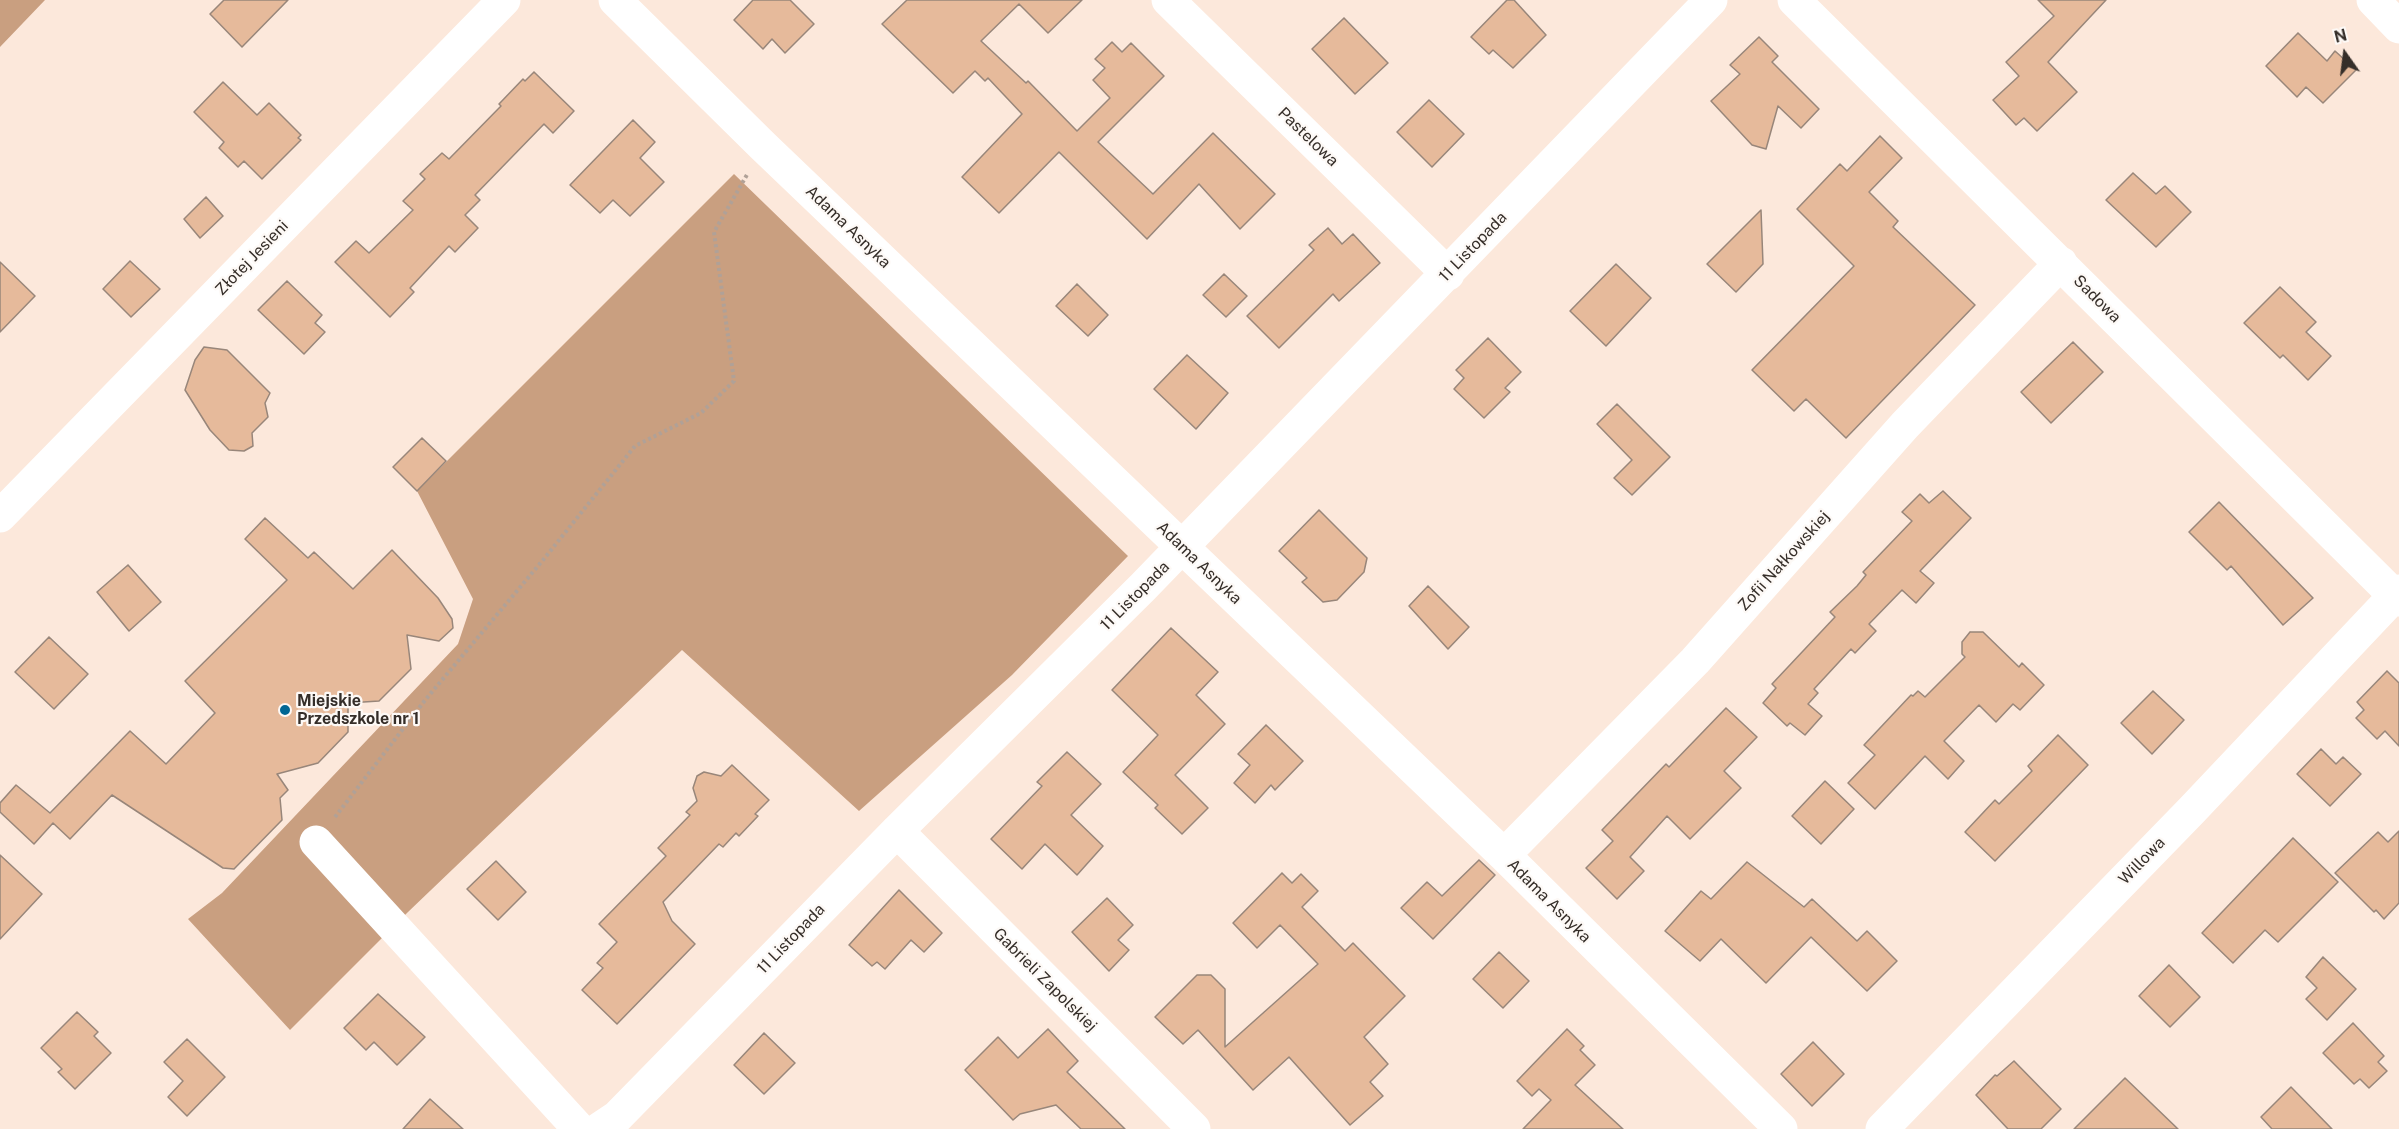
<!DOCTYPE html>
<meta charset="utf-8">
<style>
body{margin:0}
#map{position:relative;width:2399px;height:1129px;overflow:hidden;background:#fce8db;font-family:"Public Sans",sans-serif}
canvas{display:block}
.north{position:absolute;left:2315px;top:24px;width:60px;height:60px;-webkit-text-stroke:4px #fdf9f6;paint-order:stroke;rotate:346deg;font-size:16px;font-weight:700;line-height:24px;text-align:center;color:#352e29}
.north::after{content:'';display:block;margin:auto;width:21px;height:27px;background:#352e29;clip-path:polygon(50% 0,100% 100%,50% 72%,0 100%)}
</style>
<div id="map">
<canvas width="2399" height="1129"></canvas>
<div class="north">N</div>
</div>
<script>
const g = document.querySelector('canvas').getContext('2d');
g.lineJoin = 'round';
function fillPath(path, color) { g.fillStyle = color; g.fill(path, 'evenodd'); }
const shape = rows => new Path2D(rows.map(r => 'M' + r).join(''));
function trace(path, color, width, dash) { g.strokeStyle = color; g.lineWidth = width; g.lineCap = dash ? 'butt' : 'round'; g.setLineDash(dash || []); g.stroke(path); }
function write(font, color, halo, rows, align = 'center') {
  g.font = font + ' "Public Sans",sans-serif'; g.lineWidth = 4.5; g.setLineDash([]); g.textBaseline = 'middle'; g.strokeStyle = halo; g.fillStyle = color; for (const [text, x, y, turn = 0] of rows) {
    g.save(); g.translate(x, y); g.rotate((+turn || 0) * Math.PI / 180); g.textAlign = isNaN(turn) ? turn : align; if (halo) g.strokeText(text, 0, 0); g.fillText(text, 0, 0); g.restore();
  }
}
fillPath(shape([
 [0,0,45,0,0,47],
 [734,174,1128,556,1012,675,859,811,682,650,408,912,290,1030,188,919,222,893,458,644,473,599,417,491]
]), '#c99f80');
const building = shape([
 [224,0,288,0,242,47,210,14,224,0],
 [753,0,790,0,814,24,785,53,772,39,763,49,734,20,753,0],
 [907,0,1082,0,1048,33,1019,4,981,41,1026,83,1028,81,1077,131,1110,98,1093,80,1105,68,1095,59,1112,42,1122,52,1131,43,1164,76,1098,142,1153,194,1213,133,1275,194,1240,229,1199,184,1147,239,1059,152,999,213,962,177,1022,114,988,78,985,81,975,71,953,93,882,24,907,0],
 [1507,0,1514,0,1546,35,1513,68,1493,50,1489,54,1471,37,1507,0],
 [2038,0,2106,0,2048,62,2077,92,2037,131,2024,118,2016,125,1993,100,2019,76,2006,62,2054,16,2038,0],
 [1344,18,1388,63,1355,94,1312,49,1344,18],
 [2298,33,2327,61,2335,51,2356,70,2323,103,2306,87,2297,97,2266,66,2298,33],
 [1759,37,1778,56,1772,62,1819,109,1801,128,1778,106,1766,149,1752,145,1711,101,1740,74,1730,65,1759,37],
 [534,72,574,111,553,133,544,124,475,195,480,200,465,215,478,228,455,252,449,246,410,288,414,292,390,317,335,262,356,241,369,253,413,210,403,201,425,179,420,174,442,153,449,159,501,106,499,104,523,79,525,81,534,72],
 [223,82,257,115,269,103,301,135,298,138,301,140,262,179,244,161,238,167,219,148,224,142,194,112,223,82],
 [1429,100,1464,134,1432,167,1397,132,1429,100],
 [633,120,655,142,640,158,664,182,630,216,613,200,600,213,570,185,633,120],
 [1880,136,1902,158,1869,192,1898,221,1893,227,1975,305,1846,438,1806,399,1794,411,1752,370,1854,266,1797,209,1840,164,1847,171,1880,136],
 [2133,173,2156,194,2165,186,2191,212,2156,247,2106,200,2133,173],
 [206,197,223,216,200,238,184,219,206,197],
 [1761,210,1763,264,1736,292,1707,264,1761,210],
 [1328,228,1342,244,1353,234,1380,263,1339,301,1333,294,1279,348,1247,316,1314,250,1309,245,1328,228],
 [130,261,160,289,131,317,103,289,130,261],
 [0,262,35,296,0,332,0,262],
 [1616,264,1651,298,1606,346,1570,311,1616,264],
 [1224,274,1247,296,1226,317,1203,295,1224,274],
 [287,281,322,315,315,323,325,332,304,354,258,310,287,281],
 [1077,284,1108,315,1088,336,1056,306,1077,284],
 [2280,287,2316,322,2306,332,2331,356,2308,380,2283,355,2280,358,2244,323,2280,287],
 [1488,338,1521,372,1505,388,1510,392,1484,418,1454,389,1464,378,1456,370,1488,338],
 [2073,342,2103,372,2051,423,2021,392,2073,342],
 [204,347,227,350,270,393,265,403,268,417,252,433,253,446,244,451,229,450,210,430,185,390,195,360,204,347],
 [1187,355,1228,393,1196,429,1154,389,1187,355],
 [1617,404,1670,457,1632,495,1614,478,1632,460,1597,424,1617,404],
 [422,438,446,461,417,491,393,467,422,438],
 [1943,491,1971,518,1920,571,1934,583,1916,603,1902,590,1869,624,1876,631,1855,653,1851,649,1814,689,1818,693,1808,704,1822,716,1805,735,1790,723,1787,726,1763,703,1776,688,1772,684,1835,617,1830,612,1857,586,1866,575,1863,572,1912,521,1902,512,1920,494,1929,503,1943,491],
 [2219,502,2313,598,2283,625,2231,566,2227,570,2189,532,2219,502],
 [1319,510,1367,558,1364,572,1337,600,1323,602,1302,582,1307,578,1279,551,1319,510],
 [265,518,308,558,314,552,353,589,392,550,438,598,452,619,453,628,439,641,407,635,411,669,379,701,348,703,348,732,318,763,277,774,288,790,280,798,282,820,234,869,223,868,112,795,70,839,53,823,34,844,0,812,0,803,16,785,50,813,130,731,166,764,215,713,185,681,287,580,245,539,265,518],
 [128,565,161,602,129,631,97,592,128,565],
 [1428,586,1469,627,1448,649,1409,606,1428,586],
 [1171,628,1218,672,1196,695,1225,724,1175,775,1208,808,1182,834,1155,808,1158,805,1123,772,1158,735,1112,690,1171,628],
 [1970,632,1983,632,2019,667,2022,663,2044,685,2020,710,2013,704,1996,722,1979,705,1944,741,1964,761,1948,779,1925,756,1875,809,1848,783,1875,755,1864,745,1911,695,1913,696,1918,691,1925,697,1965,657,1962,654,1962,642,1970,632],
 [49,637,88,674,54,709,15,672,49,637],
 [2387,671,2399,683,2399,746,2385,731,2377,739,2356,718,2364,710,2357,702,2387,671],
 [2153,691,2184,720,2152,754,2121,723,2153,691],
 [1726,708,1757,737,1724,771,1741,788,1690,839,1667,816,1630,857,1644,871,1617,899,1586,868,1613,841,1602,830,1666,764,1669,767,1726,708],
 [1266,725,1303,761,1275,790,1271,785,1255,803,1234,783,1250,765,1238,754,1266,725],
 [2058,735,2088,765,1995,861,1965,832,1995,800,1999,804,2032,771,2028,766,2058,735],
 [2321,749,2336,764,2343,757,2361,774,2330,806,2297,774,2321,749],
 [1067,752,1101,784,1071,815,1103,846,1077,875,1045,844,1022,869,991,839,1042,786,1037,782,1067,752],
 [732,765,769,800,755,814,758,816,739,836,736,833,723,847,719,844,663,902,672,921,695,944,617,1024,582,990,603,968,597,963,617,942,599,924,666,856,658,848,690,815,686,812,697,801,693,788,697,776,704,772,721,776,732,765],
 [1825,781,1854,809,1821,844,1792,816,1825,781],
 [2399,831,2399,903,2384,919,2376,910,2374,912,2335,873,2378,832,2388,842,2399,831],
 [2293,838,2338,882,2278,942,2265,930,2233,963,2202,933,2293,838],
 [0,855,42,894,0,939,0,855],
 [1479,860,1495,875,1433,939,1401,908,1427,882,1442,896,1479,860],
 [496,861,526,892,498,920,467,889,496,861],
 [1747,862,1804,907,1812,899,1857,941,1867,931,1897,961,1867,991,1811,937,1766,983,1721,939,1700,961,1665,931,1701,891,1711,899,1747,862],
 [1282,873,1292,883,1301,874,1318,891,1302,907,1345,951,1353,943,1405,996,1364,1037,1388,1064,1370,1082,1383,1096,1350,1125,1289,1057,1253,1090,1198,1030,1183,1044,1155,1017,1197,975,1211,975,1225,989,1225,1047,1318,964,1280,925,1257,948,1233,923,1282,873],
 [899,890,942,933,924,952,911,940,885,969,877,962,872,966,849,945,899,890],
 [1107,898,1133,925,1118,940,1129,950,1109,971,1072,932,1107,898],
 [1499,952,1529,981,1503,1008,1473,979,1499,952],
 [2323,957,2356,989,2327,1020,2306,999,2317,988,2306,977,2323,957],
 [2169,965,2200,997,2170,1027,2139,996,2169,965],
 [378,994,425,1037,397,1065,374,1042,366,1050,344,1028,378,994],
 [77,1012,98,1032,94,1036,111,1053,75,1089,58,1072,62,1069,41,1048,77,1012],
 [2353,1023,2384,1056,2378,1062,2387,1071,2369,1088,2360,1079,2354,1084,2323,1053,2353,1023],
 [1048,1029,1078,1061,1067,1072,1125,1129,1081,1129,1056,1105,1020,1114,1013,1120,965,1070,998,1037,1018,1058,1048,1029],
 [1567,1029,1584,1046,1580,1050,1595,1065,1575,1085,1623,1129,1523,1129,1551,1100,1539,1089,1532,1096,1517,1081,1567,1029],
 [764,1033,795,1063,764,1094,734,1065,764,1033],
 [187,1039,225,1077,187,1116,168,1097,183,1081,164,1062,187,1039],
 [1813,1042,1844,1074,1812,1106,1781,1074,1813,1042],
 [2014,1061,2061,1109,2041,1129,2008,1129,1976,1095,1995,1075,1997,1076,2014,1061],
 [2125,1078,2178,1129,2074,1129,2125,1078],
 [2291,1087,2332,1129,2272,1129,2261,1117,2291,1087],
 [430,1099,463,1129,403,1129,430,1099]
]);
fillPath(building, '#e6ba9b');
trace(building, '#98867a', 1.5);
trace(shape([
 [335,817,426,699,543,560,635,446,701,413,734,381,714,232,748,173]
]), '#b0a197', 4, [3, 3]);
trace(shape([
 [615,0,763,146,1504,855,1781,1129],
 [1168,0,1448,274],
 [1794,0,2399,600],
 [2373,0,2399,27],
 [0,516,504,0],
 [897,831,1194,1129],
 [316,842,579,1129],
 [1504,855,1695,661,1905,425,2061,263],
 [599,1129,617,1117,897,831,1143,587,1711,0],
 [1882,1129,2192,810,2399,591]
]), '#fff', 33);
for (const [x, y, r, color] of [
 [285,710,6,"#006694"]
]) { const dot = new Path2D(); dot.arc(x, y, r, 0, 2 * Math.PI); g.fillStyle = color; g.fill(dot); trace(dot, '#fdf9f6', 2); }
write('16px', '#352e29', '#fdf9f6', [
 ["Pastelowa",1308,137,44],
 ["Adama Asnyka",848,227,44],
 ["11 Listopada",1473,247,-46],
 ["Złotej Jesieni",252,258,-46],
 ["Sadowa",2097,299,45],
 ["Zofii Nałkowskiej",1784,561,-48],
 ["Adama Asnyka",1199,563,44],
 ["11 Listopada",1135,596,-45],
 ["Willowa",2142,861,-46],
 ["Adama Asnyka",1549,901,45],
 ["11 Listopada",791,939,-46],
 ["Gabrieli Zapolskiej",1045,980,45]
]);
write('bold 16px', '#352e29', '#fdf9f6', [
 ["Miejskie",297,701],
 ["Przedszkole nr 1",297,719]
], 'left');
</script>
